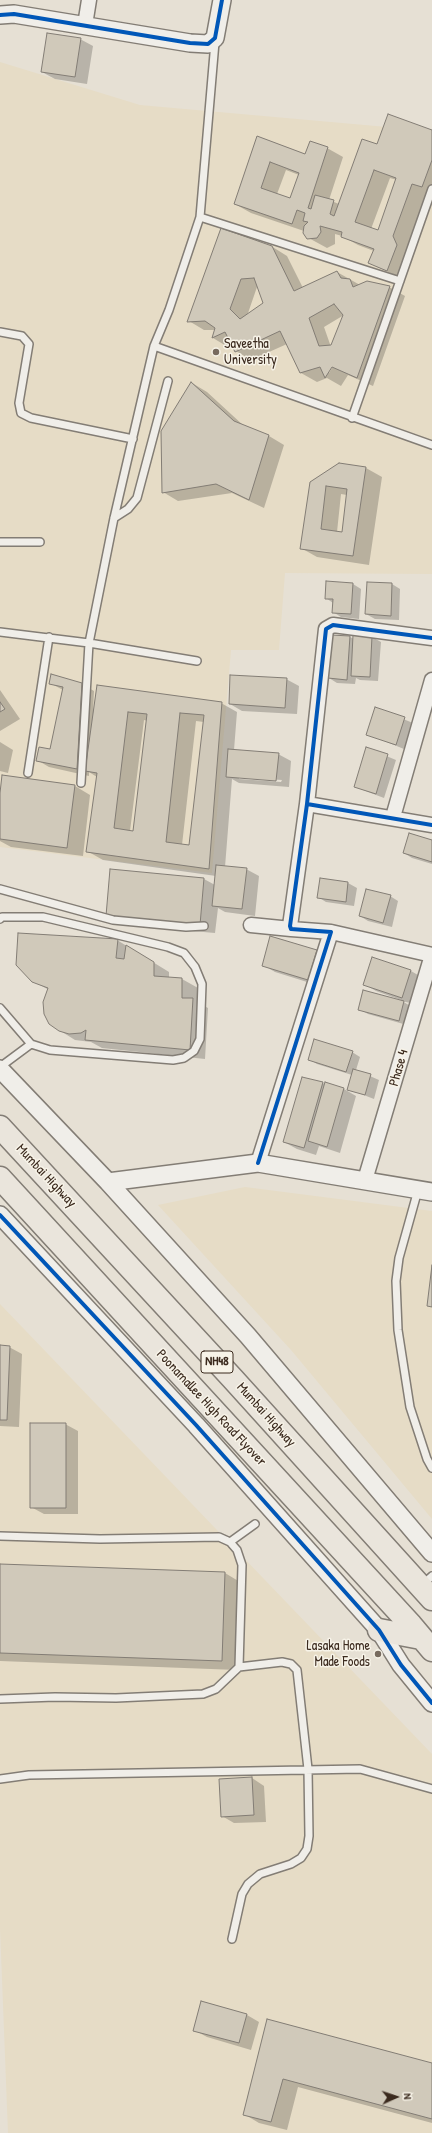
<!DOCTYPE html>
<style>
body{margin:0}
#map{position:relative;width:432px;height:2133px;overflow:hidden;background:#e6e0d4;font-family:"Patrick Hand",sans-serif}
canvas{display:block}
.north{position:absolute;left:376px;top:2077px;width:40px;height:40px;-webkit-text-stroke:3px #f7f3e8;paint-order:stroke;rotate:87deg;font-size:11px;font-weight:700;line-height:16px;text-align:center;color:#3b2a1e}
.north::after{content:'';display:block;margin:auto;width:14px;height:18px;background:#3b2a1e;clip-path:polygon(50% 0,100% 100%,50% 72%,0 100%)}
</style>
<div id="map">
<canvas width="432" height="2133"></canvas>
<div class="north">N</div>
</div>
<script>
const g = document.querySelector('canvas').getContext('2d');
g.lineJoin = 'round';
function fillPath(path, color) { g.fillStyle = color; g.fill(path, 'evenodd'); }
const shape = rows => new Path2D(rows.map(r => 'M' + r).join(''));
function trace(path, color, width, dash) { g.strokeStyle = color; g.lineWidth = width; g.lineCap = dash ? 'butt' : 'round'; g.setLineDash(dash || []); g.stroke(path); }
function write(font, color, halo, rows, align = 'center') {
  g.font = font + ' "Patrick Hand",sans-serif'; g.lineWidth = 3; g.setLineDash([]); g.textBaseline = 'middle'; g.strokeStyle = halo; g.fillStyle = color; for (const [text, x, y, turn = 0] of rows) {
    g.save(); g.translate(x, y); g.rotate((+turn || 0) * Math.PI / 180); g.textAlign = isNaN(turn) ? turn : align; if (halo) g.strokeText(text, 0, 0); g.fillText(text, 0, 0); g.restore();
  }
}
fillPath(shape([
 [0,62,140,105,432,131,432,574,285,573,279,650,231,650,212,873,0,847],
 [245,1187,432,1211,432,1519,291,1350,158,1205],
 [0,1304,432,1754,432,2133,8,2133,0,1928]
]), '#e6dcc6');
fillPath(shape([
 [80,39,93,46,87,84,55,79,42,72],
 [432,131,432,193,428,192,408,245,413,255,403,279,369,263,374,251,358,245,342,236,335,234,335,244,327,248,305,236,304,231,251,213,235,204,258,137,306,155,327,148,343,157,329,200,339,204,378,146],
 [286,170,299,175,290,199,277,194],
 [390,178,397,180,379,232,371,229],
 [271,246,287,256,303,288,337,272,360,285,389,287,405,296,373,386,348,375,341,386,327,378,317,382,301,373,287,344,251,360,236,351,233,345,228,347,213,338,215,330,204,330,189,321],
 [257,287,259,287,265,303,247,316],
 [344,315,331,347,324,327],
 [334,362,335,363,329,373,327,373],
 [192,383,207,392,244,426,269,436,284,445,264,508,232,493,178,501,163,492],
 [340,464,366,468,382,477,369,565,317,557,301,548,311,482],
 [341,494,347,495,343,533,337,532],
 [368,583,392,584,400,589,399,620,375,619,366,614],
 [353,584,361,589,359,619,341,617,333,612,333,603,326,598],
 [332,636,350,637,354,639,372,637,381,642,378,681,360,680,356,678,355,684,337,683,329,678],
 [286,679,299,686,297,714,242,711,230,704],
 [50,683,82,684,94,691,93,711,221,703,237,712,234,750,278,754,291,761,289,787,239,783,232,779,225,867,246,869,259,876,255,916,225,912,218,908,215,933,123,925,107,916,204,879,215,885,216,876,103,860,87,851,97,777,89,772,89,776,49,767,37,760,51,751,63,690],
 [144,720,148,721,134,832,130,831],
 [196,721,204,722,190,846,182,845],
 [239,777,282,780,281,782,239,779],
 [0,690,20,719,0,731],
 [376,708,413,723,404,749,367,734],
 [0,742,13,750,8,773,0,771],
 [367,748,396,760,384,798,355,787],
 [75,786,90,795,83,856,11,847,0,841,0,801],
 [432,842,432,864,412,858,404,853],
 [321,879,348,883,357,888,354,906,326,902,318,897],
 [390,896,398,901,392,927,368,921,360,916],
 [117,940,169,972,169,978,182,979,198,988,197,1002,208,1008,205,1059,102,1048,91,1042,75,1040,59,1030,49,990,33,981],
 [316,951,329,958,320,986,275,972,263,965],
 [411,971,423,978,414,1004,402,1001,412,1007,407,1025,368,1014,359,1009,401,1001,401,1000,376,991,364,984],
 [352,1052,360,1057,356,1070,379,1080,374,1099,348,1089,352,1075,317,1064,309,1059],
 [322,1083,344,1089,356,1096,340,1153,319,1146,316,1155,297,1149,284,1142],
 [0,1346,9,1347,22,1354,19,1427,0,1426],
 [65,1424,78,1431,78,1514,44,1514,31,1507],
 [0,1565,225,1573,240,1582,237,1670,0,1661],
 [252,1778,264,1786,266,1822,234,1823,222,1816],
 [202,2002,247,2015,259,2022,251,2050,207,2037,194,2030],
 [268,2020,432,2064,432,2123,298,2087,287,2130,259,2123,244,2114]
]), '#0003');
const building = shape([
 [47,33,81,38,75,77,41,72,47,33],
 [388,114,432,130,432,160,422,187,412,184,393,236,397,245,387,271,368,263,374,249,341,237,342,232,320,226,321,232,317,238,307,239,303,233,304,226,308,222,303,221,305,213,297,210,292,224,234,204,257,136,305,154,310,141,328,147,308,208,311,209,315,195,334,200,330,214,334,216,362,139,377,144,388,114],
 [270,162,299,173,290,198,261,188,270,162],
 [374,170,396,178,378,230,355,222,374,170],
 [221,228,272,246,294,291,337,271,341,278,350,279,353,287,367,281,390,286,357,378,332,367,325,378,320,367,300,373,280,331,235,352,225,332,212,338,215,328,205,321,187,322,221,228],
 [254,278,263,303,240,319,230,309,241,279,254,278],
 [334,304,343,315,331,345,319,346,309,318,334,304],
 [191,382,234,421,269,435,249,500,216,484,162,493,161,431,191,382],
 [339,463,366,467,353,556,300,549,310,482,339,463],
 [326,486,347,489,342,532,321,529,326,486],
 [326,581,353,583,351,614,332,613,333,599,325,599,326,581],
 [367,582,392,583,391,616,365,614,367,582],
 [331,635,350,636,347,680,328,678,331,635],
 [353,635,372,636,370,677,351,676,353,635],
 [51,674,82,683,77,769,36,761,39,747,50,749,63,687,49,684,51,674],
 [230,675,287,678,285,708,229,704,230,675],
 [97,685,222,702,209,869,86,852,97,773,85,771,97,685],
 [128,712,147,714,133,831,114,828,128,712],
 [180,713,204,715,189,845,166,842,180,713],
 [0,702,5,709,0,712,0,702],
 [375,707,405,717,396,745,366,735,375,707],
 [366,747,388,754,376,794,354,787,366,747],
 [228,749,279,753,276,781,226,777,228,749],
 [2,775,75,785,67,848,0,839,0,793,2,775],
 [409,833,432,840,432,862,403,853,409,833],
 [216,865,247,868,242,909,212,906,216,865],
 [110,869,204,878,200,925,106,916,110,869],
 [320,878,348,882,346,902,317,898,320,878],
 [366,889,391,895,383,923,359,916,366,889],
 [18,933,118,939,116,958,124,959,126,945,154,962,154,976,182,978,182,998,193,998,190,1050,85,1040,86,1030,81,1033,69,1034,59,1031,49,1024,44,1014,43,1002,48,988,32,982,16,965,18,933],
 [270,936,317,950,308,980,262,966,270,936],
 [372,957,411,970,402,998,363,985,372,957],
 [363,990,404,1001,399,1021,358,1010,363,990],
 [314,1039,353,1051,346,1072,308,1060,314,1039],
 [353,1069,371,1074,365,1095,347,1090,353,1069],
 [302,1077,323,1082,304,1148,283,1142,302,1077],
 [325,1082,344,1088,327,1147,308,1141,325,1082],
 [432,1265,432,1307,427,1306,432,1265],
 [0,1345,10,1346,7,1420,0,1420,0,1345],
 [30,1423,66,1423,66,1508,30,1508,30,1423],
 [0,1564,225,1572,222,1661,0,1653,0,1564],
 [252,1777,254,1815,221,1817,219,1779,252,1777],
 [201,2001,247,2014,239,2043,193,2031,201,2001],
 [267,2019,432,2063,432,2119,283,2079,271,2122,243,2115,267,2019]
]);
fillPath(building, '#d0c9ba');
trace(building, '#837d75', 1);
const service = shape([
 [200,217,400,281],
 [0,332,22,336,29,344,19,403,21,413,31,418,133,439],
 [154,346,432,445],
 [352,418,432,189],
 [114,518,128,509,137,498,168,381],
 [0,542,40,542],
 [0,632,89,643,197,661],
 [28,773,49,637],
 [81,783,89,643,114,518,154,346,169,310,200,217,215,42],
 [0,889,113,920,186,927,204,926],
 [0,919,2,917,43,917,168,947,184,953,195,967,202,984,200,1039,194,1051,184,1058,173,1060,50,1050,31,1044,0,1008],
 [0,1067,31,1044],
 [418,1190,399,1258,396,1281,398,1330,410,1407,427,1459,432,1468],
 [0,1536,100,1539,219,1537,230,1542,237,1550,242,1565,239,1667],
 [230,1542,255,1524],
 [422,1585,432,1576],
 [0,1699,55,1697,116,1698,203,1694,216,1689,239,1667,282,1662,291,1664,297,1670,308,1769,309,1836,307,1849,301,1858,291,1864,260,1874,248,1884,242,1894,232,1939],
 [0,1779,29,1775,360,1769,432,1789]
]);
const minor = shape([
 [85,25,89,0],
 [307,804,326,629,333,625,432,638],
 [393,817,432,680],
 [251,925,291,929],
 [331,932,432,955],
 [258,1163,331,932,291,929,290,926,307,804,432,825],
 [365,1180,432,955]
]);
const tertiary = shape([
 [0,15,14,14,190,43,208,44,215,38,222,0],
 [0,1069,108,1182,248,1336,432,1553],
 [108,1182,258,1163,432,1192],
 [0,1215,196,1425,379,1630,401,1665,432,1703]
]);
const trunk = shape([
 [0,1127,233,1379,432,1599],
 [0,1178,411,1625,432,1650],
 [379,1630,421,1638]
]);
trace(service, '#837d75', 10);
trace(minor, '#837d75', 17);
trace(tertiary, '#837d75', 20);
trace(trunk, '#837d75', 25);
trace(service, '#f0eee9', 7);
trace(minor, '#f0eee9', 14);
trace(tertiary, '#f0eee9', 17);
trace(trunk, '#eae5dc', 22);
trace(shape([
 [0,15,14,14,190,43,208,44,215,38,222,0],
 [307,804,326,629,333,625,432,638],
 [258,1163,331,932,291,929,290,926,307,804,432,825],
 [0,1215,196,1425,379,1630,401,1665,432,1703]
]), '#0057b8', 4);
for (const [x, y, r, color] of [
 [216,352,4,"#776a5e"],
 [378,1654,4,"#776a5e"]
]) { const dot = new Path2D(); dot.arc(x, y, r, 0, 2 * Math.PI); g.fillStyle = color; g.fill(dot); trace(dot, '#f7f3e8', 1.5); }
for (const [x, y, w] of [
 [217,1362,32]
]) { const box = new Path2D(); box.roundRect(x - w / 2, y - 11, w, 22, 3); g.fillStyle = '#f7f3e8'; g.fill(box); trace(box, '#3b2a1e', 1); }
write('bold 13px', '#3b2a1e', null, [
 ["NH48",217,1362]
]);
write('14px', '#3b2a1e', '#f7f3e8', [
 ["Saveetha",224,344],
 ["University",224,360],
 ["Lasaka Home",370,1646,"right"],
 ["Made Foods",370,1662,"right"]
], 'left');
write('14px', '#3b2a1e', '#f7f3e8', [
 ["Phase 4",399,1068,-74],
 ["Mumbai Highway",46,1176,47],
 ["Poonamallee High Road Flyover",211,1408,47],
 ["Mumbai Highway",266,1415,48]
]);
</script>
